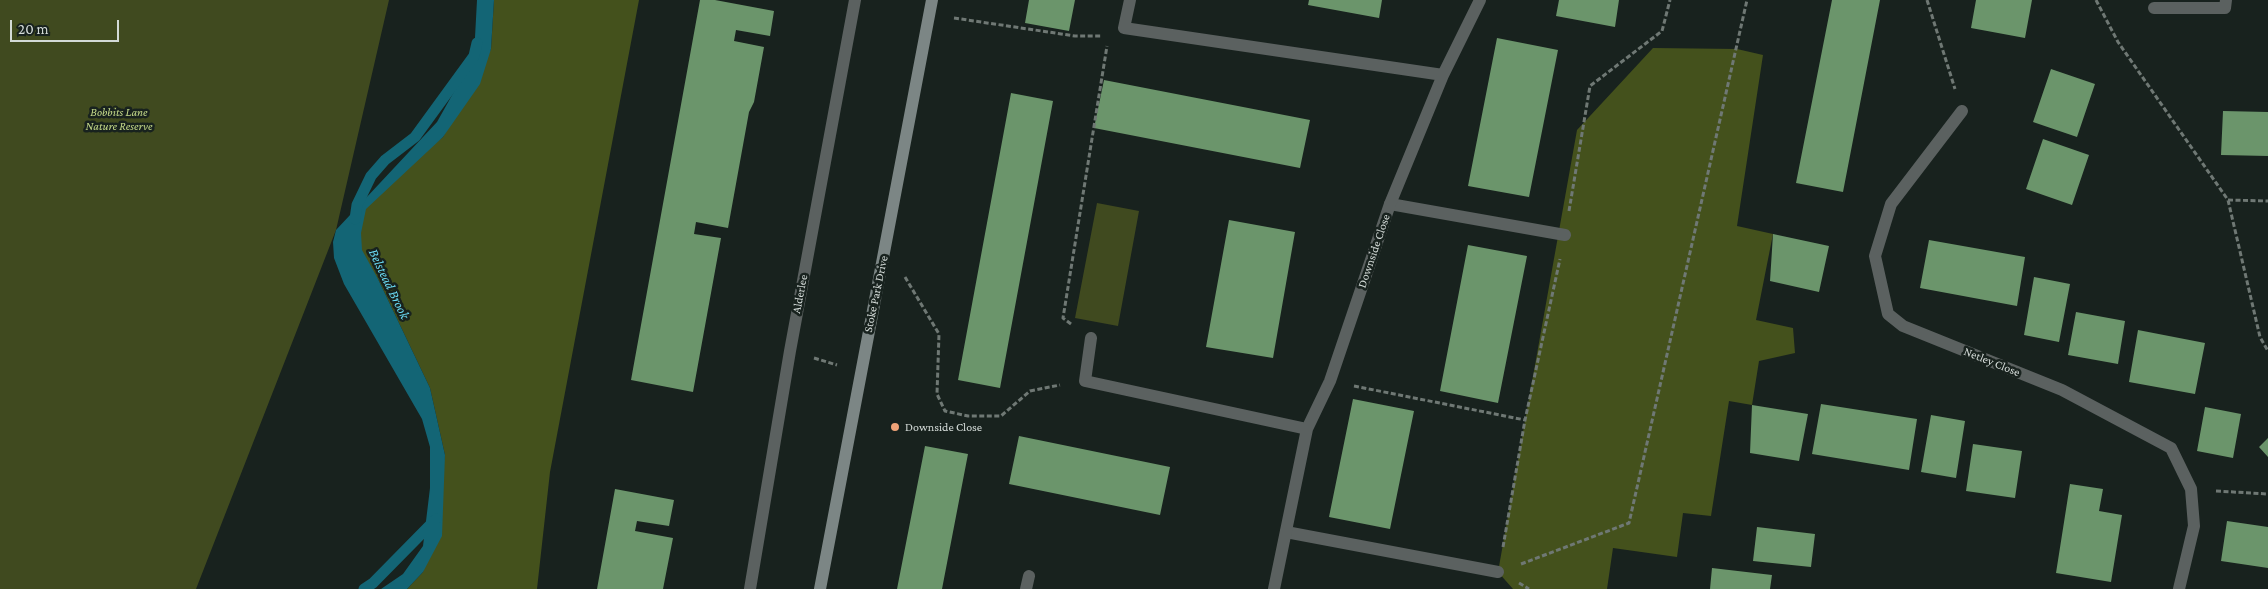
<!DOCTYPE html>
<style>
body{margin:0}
#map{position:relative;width:2268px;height:589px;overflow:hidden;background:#18221e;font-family:"Crimson Pro",serif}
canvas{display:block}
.scale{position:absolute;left:10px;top:20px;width:109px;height:22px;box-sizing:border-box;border:2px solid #d3dad7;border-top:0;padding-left:6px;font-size:15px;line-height:18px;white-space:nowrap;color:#d3dad7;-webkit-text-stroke:4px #18221e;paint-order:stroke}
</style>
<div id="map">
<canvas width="2268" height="589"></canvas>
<div class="scale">20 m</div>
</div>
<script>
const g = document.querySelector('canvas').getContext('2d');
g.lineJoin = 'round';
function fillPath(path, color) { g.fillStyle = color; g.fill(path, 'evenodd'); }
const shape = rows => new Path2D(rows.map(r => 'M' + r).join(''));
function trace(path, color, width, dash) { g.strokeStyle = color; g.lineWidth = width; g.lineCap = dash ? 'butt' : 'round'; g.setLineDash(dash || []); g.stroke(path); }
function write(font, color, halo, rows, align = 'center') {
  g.font = font + ' "Crimson Pro",serif'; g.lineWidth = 5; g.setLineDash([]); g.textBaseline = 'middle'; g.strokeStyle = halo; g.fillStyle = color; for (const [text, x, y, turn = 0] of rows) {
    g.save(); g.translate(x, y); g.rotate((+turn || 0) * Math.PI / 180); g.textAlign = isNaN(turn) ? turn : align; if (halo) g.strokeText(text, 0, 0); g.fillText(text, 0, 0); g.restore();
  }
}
fillPath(shape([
 [0,0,389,0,336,230,196,589,0,589],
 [1097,203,1139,211,1118,326,1075,318]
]), '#404a1f');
fillPath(shape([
 [494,0,639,0,550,472,537,589,407,589,423,572,445,455,430,388,378,279,356,252,357,205,443,137,491,49],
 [1653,48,1737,49,1763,55,1737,226,1773,234,1756,320,1793,328,1795,353,1759,361,1752,405,1729,401,1711,516,1683,513,1677,557,1613,548,1607,589,1513,589,1498,572,1577,130]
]), '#44511c');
fillPath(shape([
 [477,0,494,0,491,49,480,84,443,137,366,209,361,233,362,250,378,279,430,388,445,455,442,536,423,572,407,589,381,589,403,574,423,546,430,488,430,447,422,419,344,284,334,258,333,242,336,230,437,122,474,56]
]), '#136575');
trace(shape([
 [355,219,357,205,371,176,385,160,415,137,474,56,477,43],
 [364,589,373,583,436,519]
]), '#136575', 11);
fillPath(shape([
 [700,0,715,0,774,11,770,36,736,30,734,41,764,47,754,102,749,112,728,228,696,222,694,234,721,238,693,392,631,380],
 [1029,0,1075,0,1069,31,1025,23],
 [1309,0,1382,0,1379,18,1308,5],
 [1559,0,1619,0,1615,27,1556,16],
 [1832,0,1880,0,1843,192,1796,183],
 [1976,0,2032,0,2025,38,1971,28],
 [1497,38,1558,50,1529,197,1468,186],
 [2051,69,2095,84,2077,137,2033,122],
 [1104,80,1310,120,1300,168,1094,128],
 [1011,93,1053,101,1000,388,958,380],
 [2223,111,2268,112,2268,156,2221,155],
 [2043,139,2089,155,2072,205,2026,189],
 [1229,220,1295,232,1273,358,1206,347],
 [1773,234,1829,246,1819,292,1770,281],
 [1929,240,2025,257,2017,306,1920,288],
 [1468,245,1527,256,1498,403,1440,391],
 [2034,277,2070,284,2059,342,2024,335],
 [2076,312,2125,321,2118,364,2068,355],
 [2138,330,2205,343,2195,394,2129,382],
 [1353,399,1414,411,1390,529,1329,517],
 [1821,404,1917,419,1909,470,1812,454],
 [1752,405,1808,414,1799,461,1750,453],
 [2205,407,2241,414,2233,458,2197,451],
 [1931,415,1965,421,1956,478,1921,472],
 [1019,436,1170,467,1160,515,1009,484],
 [2268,438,2268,457,2259,447],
 [1973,444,2022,451,2015,498,1966,491],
 [925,446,968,454,942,589,897,589],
 [2070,484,2103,489,2099,511,2122,515,2111,582,2056,573],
 [615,489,674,500,669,526,637,521,635,531,673,538,663,589,597,589],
 [2227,521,2268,527,2268,568,2221,561],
 [1757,527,1815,534,1811,567,1753,561],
 [1712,568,1772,575,1770,589,1710,589]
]), '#6b956b');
trace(shape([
 [1927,0,1955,89],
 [2096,0,2118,42,2228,200,2260,337,2268,351],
 [954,18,1075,36,1101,36],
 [2228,200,2268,201],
 [1569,211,1590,86,1662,31,1670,0],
 [905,277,939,334,937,394,945,411,968,416,1001,416,1030,391,1060,385],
 [1071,324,1063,318,1107,46],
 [814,358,837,365],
 [1354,386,1525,420],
 [2216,491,2268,494],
 [1503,547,1525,420,1560,259],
 [1521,564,1629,523,1747,0],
 [1519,583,1529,589]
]), '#6f7874', 3, [5, 2.5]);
trace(shape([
 [2154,8,2225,8,2226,0],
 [1390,204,1565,235],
 [1286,532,1498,572]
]), '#5b6160', 12);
trace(shape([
 [1130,0,1124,28,1443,75],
 [1962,111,1891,204,1875,256,1888,314,1903,326,2062,390,2171,448,2191,489,2194,526,2179,589],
 [1091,338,1085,381,1307,429],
 [750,589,790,351,855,0],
 [1026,589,1029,576],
 [1274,589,1307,429,1330,381,1390,204,1443,75,1480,0]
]), '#5b6160', 12);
trace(shape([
 [820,589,932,0]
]), '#7c8685', 12);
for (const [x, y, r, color] of [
 [895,427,5,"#efa378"]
]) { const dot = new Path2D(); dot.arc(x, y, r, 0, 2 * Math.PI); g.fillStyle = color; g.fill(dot); trace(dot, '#18221e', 2); }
write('italic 12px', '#c3d888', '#18221e', [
 ["Bobbits Lane",119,112],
 ["Nature Reserve",119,126]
]);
write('12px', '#d3dad7', '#18221e', [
 ["Downside Close",1374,251,-71],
 ["Alderlee",800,294,-79],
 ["Stoke Park Drive",876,294,-78],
 ["Netley Close",1992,362,22]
]);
write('12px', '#d3dad7', '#18221e', [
 ["Downside Close",905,427]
], 'left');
write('italic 14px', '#69d8f2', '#18221e', [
 ["Belstead Brook",389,284,64]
]);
</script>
